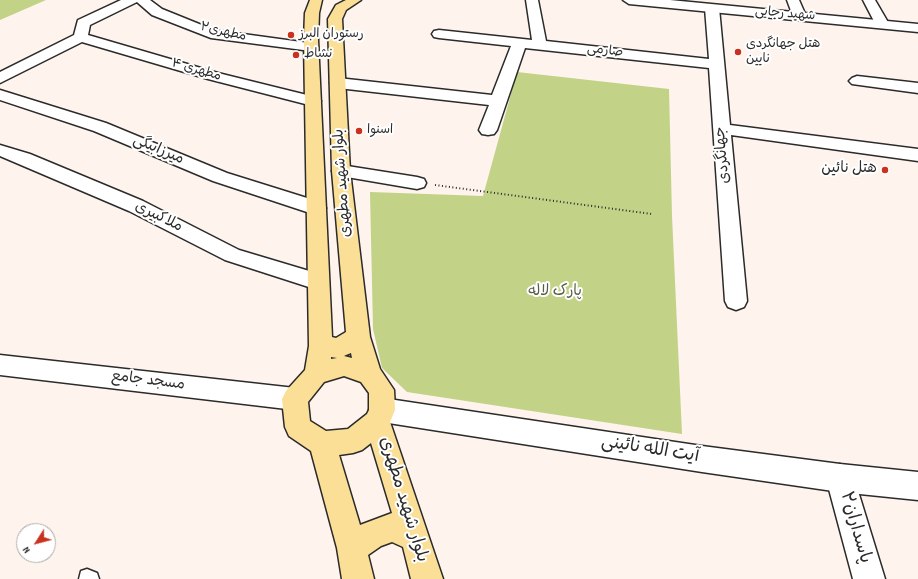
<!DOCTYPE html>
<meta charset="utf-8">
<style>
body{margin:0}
#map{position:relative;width:918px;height:579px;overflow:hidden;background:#fef4ed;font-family:Dekko,sans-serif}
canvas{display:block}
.north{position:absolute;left:16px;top:523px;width:40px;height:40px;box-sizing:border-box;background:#fff;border:1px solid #aaa;border-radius:50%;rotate:234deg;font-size:11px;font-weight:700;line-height:16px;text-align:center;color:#2b2b2b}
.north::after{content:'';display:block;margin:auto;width:14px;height:18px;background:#c8321e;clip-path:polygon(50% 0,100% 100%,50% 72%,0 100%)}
</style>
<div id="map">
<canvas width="918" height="579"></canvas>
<div class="north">N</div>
</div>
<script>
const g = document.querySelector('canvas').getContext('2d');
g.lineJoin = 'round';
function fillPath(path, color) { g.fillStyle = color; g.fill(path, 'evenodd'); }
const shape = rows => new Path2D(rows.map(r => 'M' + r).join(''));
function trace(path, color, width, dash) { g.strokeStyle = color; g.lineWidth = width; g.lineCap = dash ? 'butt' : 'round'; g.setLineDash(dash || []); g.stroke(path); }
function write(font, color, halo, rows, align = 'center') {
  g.font = font + ' Dekko,"Playpen Sans Arabic",sans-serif'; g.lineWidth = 4; g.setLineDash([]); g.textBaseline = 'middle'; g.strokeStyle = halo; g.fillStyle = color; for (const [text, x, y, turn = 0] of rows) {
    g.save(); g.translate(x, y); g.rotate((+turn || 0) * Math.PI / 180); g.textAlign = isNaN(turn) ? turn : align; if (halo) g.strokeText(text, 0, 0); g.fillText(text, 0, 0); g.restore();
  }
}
fillPath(shape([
 [0,0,46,0,0,20],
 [517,72,669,89,672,216,682,434,407,392,382,368,373,329,370,192,483,196]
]), '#c2d287');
const service = shape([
 [87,569,97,573,99,579,79,579,81,571,87,569]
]);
const minor = shape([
 [121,0,150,0,162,9,214,30,316,44,318,47,316,50,311,51,211,38,152,15,137,2,90,25,88,35,218,73,319,98,321,101,319,104,313,106,208,79,82,42,0,83,0,72,74,35,78,20,121,0],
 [526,0,538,0,546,41,709,59,705,8,707,5,717,5,719,8,730,125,918,149,918,161,731,135,747,301,744,307,736,310,728,307,725,301,709,68,525,48,497,130,494,134,488,135,482,134,479,130,489,105,338,88,332,86,330,83,332,80,338,78,492,95,511,46,439,38,434,37,432,34,434,31,439,30,532,40,526,0],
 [787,0,799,0,806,16,804,19,794,19,787,0],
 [863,0,875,0,889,24,887,27,877,27,863,0],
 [857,76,918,83,918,93,852,84,849,81,852,78,857,76],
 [0,90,106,123,227,173,323,203,326,208,323,213,316,215,213,181,94,131,0,100,0,90],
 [0,145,30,154,143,201,239,250,326,276,329,282,326,288,318,290,225,260,129,211,0,156,0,145],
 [341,165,417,177,424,179,426,183,424,187,417,189,335,175,332,171,335,167,341,165],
 [840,464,850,468,854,478,885,579,853,579,826,478,830,468,840,464]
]);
const tertiary = shape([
 [0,355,295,388,304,391,308,399,304,407,295,410,0,375,0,355],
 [382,398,702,446,840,464,918,472,918,500,840,492,702,472,382,422,373,418,369,410,373,402,382,398]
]);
const secondary = shape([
 [623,0,670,0,918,24,918,32,629,4,623,0]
]);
const primary = shape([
 [310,0,322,0,319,13,318,40,332,337,336,338,346,332,332,171,328,19,336,5,346,0,361,0,346,10,342,19,350,171,370,337,380,369,394,390,395,410,390,422,443,579,411,579,403,547,392,542,381,546,368,555,374,579,342,579,337,548,311,451,289,436,285,427,282,399,286,391,305,370,309,346,304,40,305,13,310,0],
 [351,353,352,358,344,356,346,355,351,353],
 [331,357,337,358,331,359,331,357],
 [344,376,361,382,369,393,369,410,367,414,348,429,326,431,310,421,308,402,324,382,344,376],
 [371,443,392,513,360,525,339,455,353,453,362,450,371,443]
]);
trace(service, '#2b2b2b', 3);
trace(minor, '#2b2b2b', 3);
trace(tertiary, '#2b2b2b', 3);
trace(secondary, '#2b2b2b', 3);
trace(primary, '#2b2b2b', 3);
trace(shape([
 [435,185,652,214]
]), '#2b2b2b', 2, [1, 2.5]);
fillPath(service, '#fff');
fillPath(minor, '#fff');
fillPath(tertiary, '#fff');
fillPath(secondary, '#fff');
fillPath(primary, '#fbdf96');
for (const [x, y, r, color] of [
 [291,35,4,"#c8321e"],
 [738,52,4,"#c8321e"],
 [296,55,4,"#c8321e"],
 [359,131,4,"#c8321e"],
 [885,170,4,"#c8321e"]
]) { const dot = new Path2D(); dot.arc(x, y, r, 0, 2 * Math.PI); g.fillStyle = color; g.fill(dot); trace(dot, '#fff', 1.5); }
write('13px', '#2b2b2b', '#fff', [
 ["شهید رجایی",785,15,5],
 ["مطهری۲",223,33,13],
 ["صارمی",605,52,6],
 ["مطهری ۴",196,71,16]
]);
write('13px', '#2b2b2b', '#fff', [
 ["رستوران البرز",299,35],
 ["هتل جهانگردی",746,45],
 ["نایین",746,60],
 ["نشاط",304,55],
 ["اسنوا",367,131]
], 'left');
write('15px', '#2b2b2b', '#fff', [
 ["میرزابیگی",158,151,23],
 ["جهانگردی",724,155,-95],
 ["بلوار شهید مطهری",344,183,-94],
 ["ملاکبیری",158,218,26],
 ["مسجد جامع",148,382,7]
]);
write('15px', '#2b2b2b', '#fff', [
 ["هتل نائین",877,170]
], 'right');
write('15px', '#585d47', '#fff', [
 ["پارک لاله",555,293]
]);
write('18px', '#2b2b2b', '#fff', [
 ["آیت الله نائینی",650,451,9],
 ["بلوار شهید مطهری",402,500,73],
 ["پاسداران۲",854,528,74]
]);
</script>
